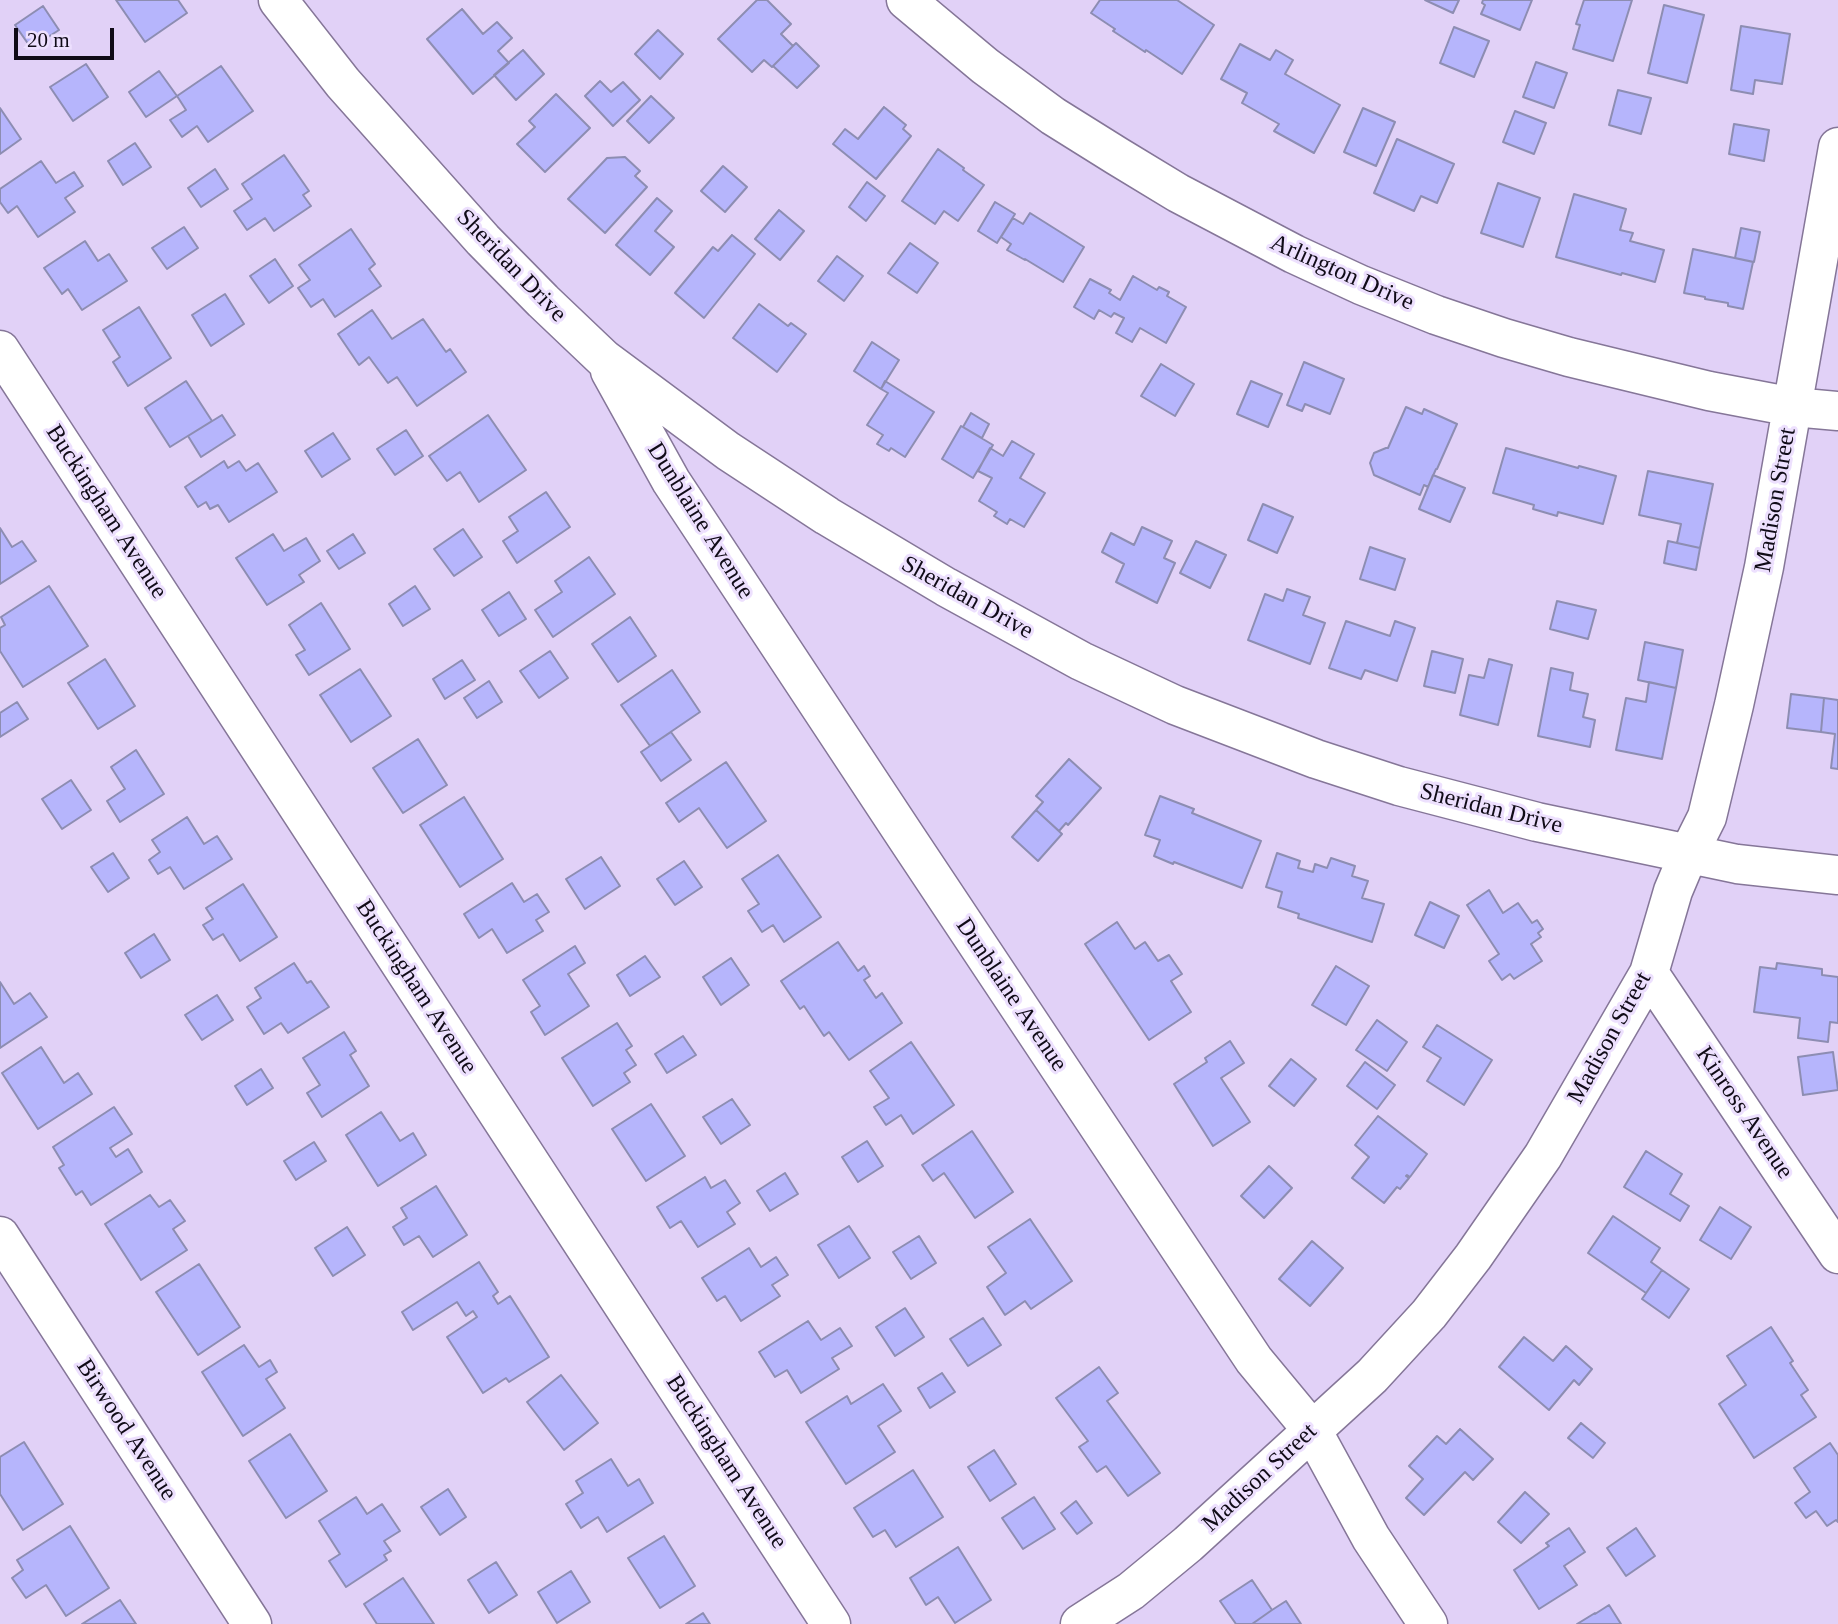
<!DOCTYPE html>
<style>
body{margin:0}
#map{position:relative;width:1838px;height:1624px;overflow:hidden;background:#e1d1f7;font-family:Georgia,serif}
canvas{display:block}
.scale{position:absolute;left:14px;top:28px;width:100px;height:32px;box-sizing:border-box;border:4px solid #100b17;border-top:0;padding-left:9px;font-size:21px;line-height:24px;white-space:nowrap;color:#100b17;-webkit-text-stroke:5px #ede0fe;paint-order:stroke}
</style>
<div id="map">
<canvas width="1838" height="1624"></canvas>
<div class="scale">20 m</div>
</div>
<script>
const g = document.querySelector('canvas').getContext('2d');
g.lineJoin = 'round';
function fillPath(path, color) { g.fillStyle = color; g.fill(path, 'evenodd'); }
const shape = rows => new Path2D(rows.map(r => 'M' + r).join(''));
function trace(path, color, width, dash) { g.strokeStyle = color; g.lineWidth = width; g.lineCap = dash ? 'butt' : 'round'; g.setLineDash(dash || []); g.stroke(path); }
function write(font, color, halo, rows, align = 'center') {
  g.font = font + ' Georgia,serif'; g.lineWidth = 6; g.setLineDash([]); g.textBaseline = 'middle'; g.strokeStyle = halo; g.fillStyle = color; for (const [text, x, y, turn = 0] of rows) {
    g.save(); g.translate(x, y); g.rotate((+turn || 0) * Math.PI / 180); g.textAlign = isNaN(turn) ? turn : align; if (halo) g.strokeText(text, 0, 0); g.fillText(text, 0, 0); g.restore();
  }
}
const building = shape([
 [116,0,178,0,187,13,145,42,116,0],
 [757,0,767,0,791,24,781,34,793,46,772,67,764,60,752,72,718,39,757,0],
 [1100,0,1177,0,1214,25,1182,74,1146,50,1145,52,1113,31,1115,29,1091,13,1100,0],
 [1425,0,1459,0,1453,13,1425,0],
 [1483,0,1532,0,1520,30,1481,14,1485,5,1482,3,1483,0],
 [1584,0,1632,0,1613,61,1573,49,1580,25,1576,24,1584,0],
 [1664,5,1704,15,1687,83,1648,73,1664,5],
 [43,6,59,30,31,48,15,25,43,6],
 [462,9,483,34,497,22,512,38,498,51,509,63,473,94,427,39,462,9],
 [1741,26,1790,34,1782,84,1755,80,1753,94,1731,90,1741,26],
 [1454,27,1489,41,1474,77,1440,63,1454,27],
 [658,30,683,54,660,79,635,54,658,30],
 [796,43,819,66,797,88,773,66,796,43],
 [1240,44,1270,60,1276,50,1293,60,1285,74,1340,105,1314,153,1274,131,1279,124,1242,103,1247,93,1221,79,1240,44],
 [523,50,544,74,516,100,494,75,523,50],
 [1536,62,1567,73,1554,108,1523,97,1536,62],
 [86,64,108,97,73,121,50,87,86,64],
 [221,66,253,111,208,142,197,126,182,137,170,120,186,110,177,96,221,66],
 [159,71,177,96,146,117,129,92,159,71],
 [600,81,611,92,623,82,640,100,613,126,585,96,600,81],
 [1618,90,1651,98,1641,134,1609,125,1618,90],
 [556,94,590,128,545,172,517,144,535,127,529,121,556,94],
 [651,96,674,118,649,143,627,121,651,96],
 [884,107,906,125,903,129,911,136,876,179,833,144,845,129,858,139,884,107],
 [0,108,21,139,0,154,0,108],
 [1363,108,1395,122,1376,166,1344,152,1363,108],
 [1515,111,1546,123,1534,154,1503,142,1515,111],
 [1734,124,1769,130,1764,161,1729,154,1734,124],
 [1397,139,1454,164,1437,203,1421,196,1414,211,1374,193,1397,139],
 [135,143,151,167,123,185,108,161,135,143],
 [938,149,964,168,963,170,984,185,958,221,944,211,935,224,902,201,938,149],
 [284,155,309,191,303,195,311,206,274,231,265,218,247,230,234,211,252,199,242,184,284,155],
 [625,157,640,171,635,176,647,187,605,233,568,199,607,158,625,157],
 [41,161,56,183,74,172,83,186,65,198,75,212,38,237,17,206,8,213,0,202,0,189,41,161],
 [723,166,747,187,725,212,701,191,723,166],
 [215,169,228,189,201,207,188,188,215,169],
 [867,182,885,196,866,221,849,207,867,182],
 [1498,183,1540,198,1523,247,1481,233,1498,183],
 [1574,194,1626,209,1620,230,1633,233,1630,241,1664,250,1655,282,1622,273,1621,275,1556,257,1574,194],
 [657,198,672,211,655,231,674,247,650,275,616,245,657,198],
 [995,202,1015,214,997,243,978,231,995,202],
 [779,210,804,231,780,260,755,239,779,210],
 [1030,213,1084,247,1063,282,1025,259,1025,260,1007,250,1011,244,1001,237,1013,218,1023,224,1030,213],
 [184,227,198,248,167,269,152,248,184,227],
 [1741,228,1760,232,1754,262,1735,258,1741,228],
 [351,229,375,264,369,269,381,286,335,317,323,299,311,307,298,288,310,280,299,265,351,229],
 [732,235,755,254,704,318,675,293,713,247,718,251,732,235],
 [85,241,98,261,109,254,127,281,82,310,68,289,62,294,44,268,85,241],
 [910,243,938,263,917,293,888,273,910,243],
 [1693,249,1753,262,1743,309,1728,306,1728,303,1705,299,1705,297,1684,293,1693,249],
 [837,256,863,276,844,301,818,281,837,256],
 [275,259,293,286,269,303,250,276,275,259],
 [1133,276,1157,290,1159,287,1169,292,1167,296,1186,307,1166,343,1140,328,1132,342,1116,333,1124,318,1114,313,1111,317,1099,310,1094,319,1074,307,1090,279,1111,290,1109,293,1120,300,1133,276],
 [225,294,244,324,211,346,192,315,225,294],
 [759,304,788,326,791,323,806,334,777,372,733,338,759,304],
 [139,307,171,358,128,386,113,362,120,357,103,330,139,307],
 [372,310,392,339,423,319,446,352,450,349,466,372,417,406,397,377,388,383,369,357,359,365,338,334,372,310],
 [872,342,899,360,881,389,854,371,872,342],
 [1304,362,1344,379,1330,414,1305,404,1302,411,1287,405,1304,362],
 [1161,364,1194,384,1175,416,1141,396,1161,364],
 [186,381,212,421,170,447,145,408,186,381],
 [885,381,934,412,905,457,891,448,889,451,877,444,883,435,867,425,888,393,881,389,885,381],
 [1251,381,1282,394,1268,427,1237,414,1251,381],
 [1406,407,1422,414,1424,409,1457,424,1437,469,1436,469,1428,487,1424,485,1420,495,1374,475,1370,463,1374,453,1386,448,1388,448,1406,407],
 [971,413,989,424,982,438,963,427,971,413],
 [222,415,235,435,201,457,188,436,222,415],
 [488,415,526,470,479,502,460,472,447,481,429,456,488,415],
 [961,426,993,445,973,478,942,459,961,426],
 [406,430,423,456,395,475,377,449,406,430],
 [333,433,350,459,322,477,305,451,333,433],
 [1012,441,1034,454,1020,478,1045,493,1024,527,1010,519,1007,524,994,516,997,512,979,501,992,478,978,471,990,448,1003,456,1012,441],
 [1506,448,1578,468,1579,466,1616,476,1603,524,1558,512,1557,516,1533,509,1534,505,1493,493,1506,448],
 [224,461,228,468,239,461,246,471,258,463,277,492,229,522,218,505,210,509,206,502,198,507,185,487,224,461],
 [1648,471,1713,484,1700,548,1677,543,1681,524,1639,515,1648,471],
 [1433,475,1465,488,1450,522,1419,509,1433,475],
 [546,492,570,527,517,563,503,541,518,531,509,517,546,492],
 [1263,504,1293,517,1277,553,1248,540,1263,504],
 [1142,527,1172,541,1164,558,1175,563,1157,603,1116,582,1124,564,1102,552,1111,533,1134,545,1142,527],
 [0,528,12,547,22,541,36,561,0,584,0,528],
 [463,529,482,557,454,576,434,549,463,529],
 [273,534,284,551,306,538,320,561,299,575,304,582,267,605,236,558,273,534],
 [353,534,365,553,339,569,327,551,353,534],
 [1196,541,1226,555,1210,588,1180,573,1196,541],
 [1668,541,1700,548,1696,570,1664,563,1668,541],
 [1370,547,1405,559,1395,590,1360,579,1370,547],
 [589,557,615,594,553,637,535,610,562,592,555,581,589,557],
 [49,586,88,646,23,687,0,651,0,628,5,625,1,617,49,586],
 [415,586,430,609,403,626,389,604,415,586],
 [1287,589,1310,597,1303,615,1325,623,1310,664,1248,640,1265,594,1283,601,1287,589],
 [509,592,526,619,499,636,482,610,509,592],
 [1557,601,1596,610,1588,639,1550,629,1557,601],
 [321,603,350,649,309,675,296,655,305,650,289,625,321,603],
 [630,617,656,656,618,682,592,644,630,617],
 [1346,621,1390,636,1395,621,1415,628,1397,681,1365,670,1361,679,1329,668,1346,621],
 [1645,642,1683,650,1676,688,1638,680,1645,642],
 [550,651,568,678,539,698,520,671,550,651],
 [1432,651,1463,659,1455,693,1424,686,1432,651],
 [105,659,135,706,98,729,68,683,105,659],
 [1489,659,1512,665,1498,725,1460,715,1469,675,1484,678,1489,659],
 [462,660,475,680,445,699,433,679,462,660],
 [1551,668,1573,673,1570,690,1588,694,1583,717,1595,720,1590,747,1538,736,1551,668],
 [360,669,391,716,351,742,320,695,360,669],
 [672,670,700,712,650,746,621,705,672,670],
 [489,681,502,702,477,718,464,698,489,681],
 [1649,682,1676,688,1662,759,1616,750,1626,698,1646,702,1649,682],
 [1791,694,1824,698,1821,732,1787,728,1791,694],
 [1824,698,1838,700,1838,769,1831,768,1835,734,1821,732,1824,698],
 [17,702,28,719,0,737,0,713,17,702],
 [671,732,691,760,661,781,641,752,671,732],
 [418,739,447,785,403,813,373,768,418,739],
 [136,750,164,794,120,822,107,801,125,789,111,767,136,750],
 [1069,759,1101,788,1068,825,1066,823,1059,831,1036,810,1043,802,1036,796,1069,759],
 [726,762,766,821,727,848,699,808,679,822,666,803,726,762],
 [71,780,91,810,62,829,42,799,71,780],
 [1160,796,1194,809,1192,813,1261,841,1242,888,1174,862,1173,864,1154,856,1160,840,1145,835,1160,796],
 [464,797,503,859,460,887,420,825,464,797],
 [1036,810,1062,834,1038,861,1012,837,1036,810],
 [187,817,204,844,217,836,232,859,184,889,170,867,158,874,149,860,160,852,152,840,187,817],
 [113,853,129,878,108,892,91,867,113,853],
 [1277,853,1300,861,1298,868,1313,872,1315,864,1327,868,1331,858,1355,866,1352,876,1368,881,1362,898,1384,904,1372,942,1298,918,1299,914,1278,907,1282,892,1266,887,1277,853],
 [778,855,821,917,784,942,773,925,762,932,748,911,759,904,742,879,778,855],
 [601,857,620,886,585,909,566,879,601,857],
 [684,861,702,887,675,905,657,879,684,861],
 [512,883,524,902,537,894,549,912,536,920,543,931,507,953,492,929,479,938,464,914,512,883],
 [243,884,277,937,240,961,223,934,213,940,203,925,213,919,206,908,243,884],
 [1489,890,1503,913,1518,903,1532,923,1537,920,1543,929,1538,933,1541,937,1531,944,1542,961,1514,979,1510,974,1502,980,1489,961,1499,954,1467,905,1489,890],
 [1430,902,1459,916,1444,948,1415,935,1430,902],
 [1117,922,1135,949,1145,942,1158,961,1169,955,1182,974,1171,981,1191,1012,1149,1040,1085,944,1117,922],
 [154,934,170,960,141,978,125,953,154,934],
 [838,942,858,971,864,966,870,976,864,980,876,998,882,993,902,1023,849,1060,829,1032,824,1036,804,1006,800,1009,781,981,838,942],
 [575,946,585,963,568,974,589,1006,545,1035,531,1012,540,1006,523,980,575,946],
 [645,956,660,977,630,996,617,975,645,956],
 [731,958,749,985,721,1005,703,977,731,958],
 [294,963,307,983,311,981,329,1007,288,1033,281,1023,264,1034,247,1007,261,998,255,988,294,963],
 [1777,963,1822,969,1822,975,1838,977,1838,1023,1830,1022,1828,1042,1798,1038,1800,1018,1754,1012,1760,967,1776,969,1777,963],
 [1336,966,1369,986,1346,1025,1312,1005,1336,966],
 [0,982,14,1004,30,993,47,1017,0,1048,0,982],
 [217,995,233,1020,202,1040,185,1015,217,995],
 [1377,1020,1407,1042,1387,1071,1356,1050,1377,1020],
 [617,1023,632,1046,626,1050,636,1065,624,1073,630,1082,593,1106,562,1058,617,1023],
 [1437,1025,1492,1060,1464,1105,1427,1081,1441,1058,1423,1047,1437,1025],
 [344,1032,356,1051,350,1055,369,1086,322,1117,307,1093,320,1085,303,1058,344,1032],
 [683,1036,696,1055,667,1073,655,1054,683,1036],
 [1230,1041,1244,1063,1221,1078,1250,1122,1213,1146,1174,1084,1207,1062,1205,1058,1230,1041],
 [911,1042,954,1105,913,1134,901,1115,886,1125,874,1107,889,1098,870,1071,911,1042],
 [41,1047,64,1083,78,1073,92,1094,38,1129,2,1073,41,1047],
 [1833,1052,1838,1090,1803,1095,1798,1057,1833,1052],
 [1291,1059,1316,1079,1294,1106,1269,1086,1291,1059],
 [1365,1062,1395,1085,1377,1109,1347,1086,1365,1062],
 [261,1069,273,1088,247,1105,235,1086,261,1069],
 [732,1099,750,1125,721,1144,703,1117,732,1099],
 [651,1104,685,1156,646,1181,612,1129,651,1104],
 [114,1107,132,1134,110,1148,116,1157,128,1149,142,1172,91,1205,82,1191,76,1195,59,1168,64,1165,53,1147,114,1107],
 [381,1112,400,1141,413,1133,426,1155,378,1186,346,1135,381,1112],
 [1378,1116,1427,1154,1410,1177,1407,1175,1406,1176,1409,1178,1400,1189,1397,1187,1384,1203,1352,1178,1369,1157,1355,1145,1378,1116],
 [972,1131,1013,1192,975,1218,944,1173,933,1181,922,1165,972,1131],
 [867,1141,883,1166,858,1182,842,1157,867,1141],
 [314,1142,326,1161,296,1180,284,1161,314,1142],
 [1646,1151,1682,1174,1670,1194,1689,1206,1680,1221,1624,1187,1646,1151],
 [1269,1166,1292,1188,1264,1218,1241,1196,1269,1166],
 [785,1173,798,1194,770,1211,757,1191,785,1173],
 [705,1177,711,1188,725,1180,740,1203,727,1212,735,1224,698,1247,681,1221,670,1228,657,1207,705,1177],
 [436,1186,467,1235,433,1257,419,1236,404,1245,393,1227,407,1218,401,1208,436,1186],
 [150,1195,159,1207,170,1200,185,1221,173,1229,187,1250,141,1280,105,1224,150,1195],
 [1720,1207,1751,1227,1731,1259,1700,1240,1720,1207],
 [1613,1216,1660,1248,1651,1262,1662,1270,1646,1293,1588,1253,1613,1216],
 [1030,1219,1072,1281,1031,1309,1025,1301,1005,1315,987,1287,1006,1273,988,1247,1030,1219],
 [849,1226,870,1258,839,1278,818,1245,849,1226],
 [347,1227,365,1255,333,1276,315,1248,347,1227],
 [919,1236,936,1263,911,1279,893,1252,919,1236],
 [1312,1241,1343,1268,1310,1306,1279,1279,1312,1241],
 [749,1248,761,1267,776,1257,788,1275,772,1285,780,1296,741,1321,725,1296,717,1301,702,1278,749,1248],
 [479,1262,498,1292,493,1296,498,1304,510,1296,549,1357,509,1382,506,1378,483,1393,447,1337,477,1317,473,1311,466,1316,457,1302,413,1330,402,1312,479,1262],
 [199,1264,240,1327,198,1355,156,1292,199,1264],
 [1662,1270,1689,1289,1669,1318,1642,1299,1662,1270],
 [905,1308,924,1337,895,1356,876,1327,905,1308],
 [983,1318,1001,1345,968,1366,950,1339,983,1318],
 [808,1321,821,1340,840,1328,852,1346,832,1358,839,1369,801,1393,787,1370,775,1377,759,1352,808,1321],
 [1771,1327,1793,1361,1790,1363,1808,1390,1801,1395,1816,1417,1754,1458,1719,1404,1746,1385,1727,1356,1771,1327],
 [1524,1337,1553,1361,1566,1346,1592,1369,1579,1385,1574,1380,1549,1410,1499,1367,1524,1337],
 [244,1345,259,1367,270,1360,277,1372,266,1379,285,1408,243,1436,202,1372,244,1345],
 [1099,1367,1118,1393,1107,1401,1160,1473,1128,1496,1106,1466,1097,1472,1079,1447,1088,1441,1056,1398,1099,1367],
 [942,1373,955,1392,930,1408,918,1388,942,1373],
 [561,1375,598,1423,564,1450,527,1402,561,1375],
 [883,1384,901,1411,878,1426,895,1452,846,1484,806,1422,847,1396,851,1404,883,1384],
 [1581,1423,1605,1443,1593,1458,1568,1438,1581,1423],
 [1460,1429,1493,1459,1473,1480,1465,1472,1424,1515,1406,1498,1423,1479,1409,1466,1437,1436,1446,1444,1460,1429],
 [290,1434,327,1491,286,1518,249,1461,290,1434],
 [24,1442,63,1504,23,1530,0,1494,0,1457,24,1442],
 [1830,1443,1838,1455,1838,1522,1836,1520,1827,1526,1816,1511,1806,1518,1795,1503,1810,1492,1794,1468,1830,1443],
 [994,1450,1016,1484,990,1501,968,1467,994,1450],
 [611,1459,628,1486,639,1479,653,1503,607,1532,598,1517,581,1528,566,1504,583,1493,576,1481,611,1459],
 [913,1470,943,1517,896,1547,885,1530,873,1537,854,1508,913,1470],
 [448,1489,466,1517,440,1535,421,1507,448,1489],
 [1525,1492,1549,1514,1521,1543,1498,1522,1525,1492],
 [356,1497,367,1514,382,1504,400,1531,384,1541,391,1551,384,1555,387,1560,346,1587,329,1561,340,1554,319,1521,356,1497],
 [1034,1497,1055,1529,1023,1549,1002,1518,1034,1497],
 [1076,1501,1092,1523,1077,1534,1061,1513,1076,1501],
 [70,1526,109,1588,66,1616,46,1585,26,1598,12,1578,23,1570,17,1560,70,1526],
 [1569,1528,1585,1552,1564,1566,1577,1585,1539,1609,1514,1570,1549,1546,1546,1543,1569,1528],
 [1636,1528,1655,1556,1626,1576,1607,1548,1636,1528],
 [664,1536,695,1586,660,1608,628,1558,664,1536],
 [958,1547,991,1600,955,1623,938,1597,926,1605,910,1578,958,1547],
 [496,1562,517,1595,489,1613,468,1580,496,1562],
 [571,1571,590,1602,557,1623,538,1592,571,1571],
 [403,1578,434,1624,377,1624,364,1604,403,1578],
 [1252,1580,1272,1610,1252,1624,1236,1624,1220,1601,1252,1580],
 [120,1600,136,1624,82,1624,120,1600],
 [1286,1601,1301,1624,1252,1624,1272,1610,1286,1601],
 [1609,1605,1621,1624,1577,1624,1595,1613,1595,1614,1609,1605],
 [703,1613,710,1624,686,1624,703,1613]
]);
fillPath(building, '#b6b5fc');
trace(building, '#8d8db2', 2);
const street = shape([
 [278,0,343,83,483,240,543,301,604,359,728,451,827,516,946,587,1081,661,1175,705,1316,759,1399,786,1537,822,1737,864,1838,875],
 [906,0,985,66,1053,116,1117,156,1178,193,1294,254,1361,285,1436,315,1504,338,1569,357,1709,391,1793,407,1838,411],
 [0,350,831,1624],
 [610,371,671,481,906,837,1254,1360,1312,1430,1371,1538,1428,1624],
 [1649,973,1838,1254],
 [0,1236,252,1624],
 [1080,1624,1131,1591,1188,1544,1372,1376,1429,1314,1473,1257,1543,1156,1649,973,1673,891,1689,853,1707,817,1734,705,1764,567,1838,147]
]);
trace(street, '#857698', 41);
trace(street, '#fff', 38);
write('24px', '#100b17', '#ede0fe', [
 ["Sheridan Drive",511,266,46],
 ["Arlington Drive",1342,273,24],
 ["Madison Street",1776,500,-80],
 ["Buckingham Avenue",106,512,57],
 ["Dunblaine Avenue",700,521,58],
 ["Sheridan Drive",967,598,29],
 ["Sheridan Drive",1491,809,14],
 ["Buckingham Avenue",416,987,57],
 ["Dunblaine Avenue",1011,995,56],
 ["Madison Street",1610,1038,-61],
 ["Kinross Avenue",1744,1113,56],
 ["Birwood Avenue",126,1430,57],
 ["Buckingham Avenue",726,1462,57],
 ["Madison Street",1260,1478,-43]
]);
</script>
